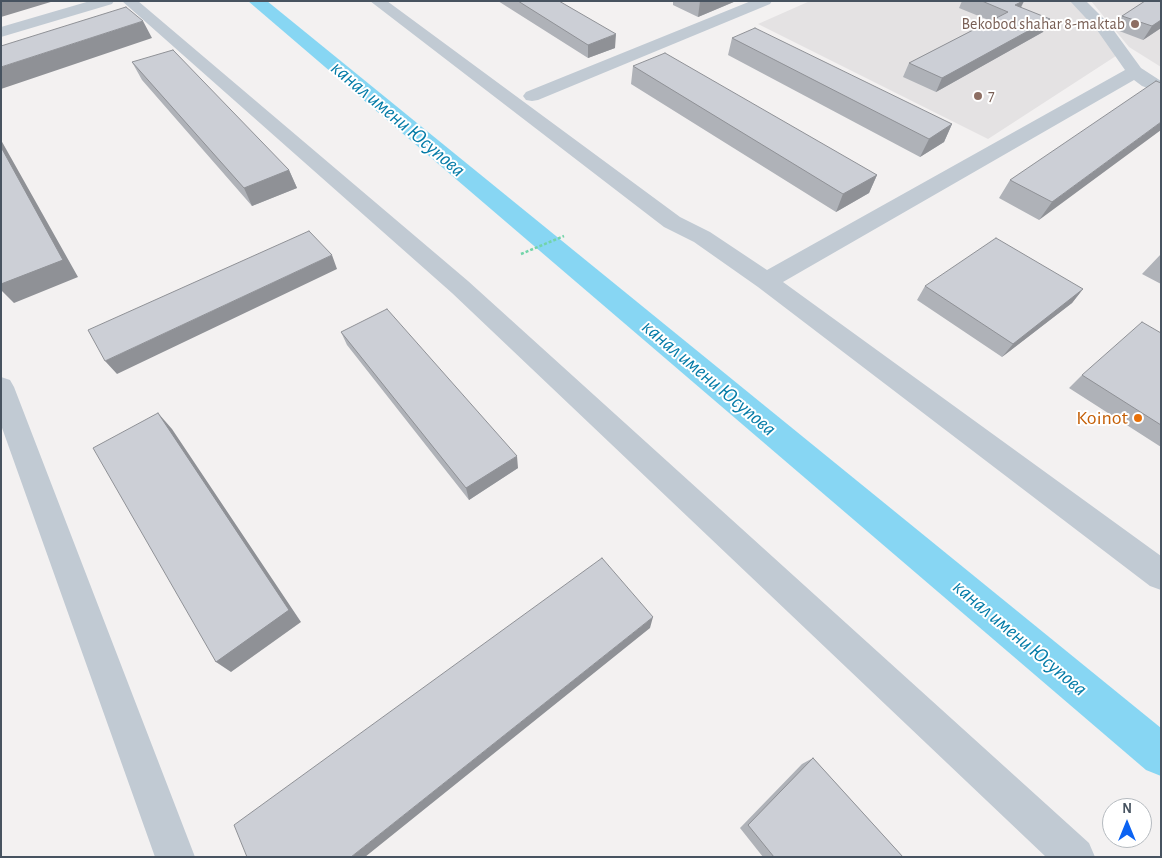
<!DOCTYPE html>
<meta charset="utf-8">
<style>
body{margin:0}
#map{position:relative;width:1162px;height:858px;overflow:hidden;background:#f3f1f1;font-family:"Alegreya Sans",sans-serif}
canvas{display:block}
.frame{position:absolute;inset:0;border:2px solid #475360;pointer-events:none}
.north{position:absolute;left:1102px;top:798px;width:50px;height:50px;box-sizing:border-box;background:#fff;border:1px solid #b5babf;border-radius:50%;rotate:0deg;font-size:14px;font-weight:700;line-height:20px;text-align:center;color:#475360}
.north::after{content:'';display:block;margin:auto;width:18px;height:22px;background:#0c63f2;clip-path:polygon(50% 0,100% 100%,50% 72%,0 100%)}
</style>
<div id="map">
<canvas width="1162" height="858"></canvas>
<div class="frame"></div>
<div class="north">N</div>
</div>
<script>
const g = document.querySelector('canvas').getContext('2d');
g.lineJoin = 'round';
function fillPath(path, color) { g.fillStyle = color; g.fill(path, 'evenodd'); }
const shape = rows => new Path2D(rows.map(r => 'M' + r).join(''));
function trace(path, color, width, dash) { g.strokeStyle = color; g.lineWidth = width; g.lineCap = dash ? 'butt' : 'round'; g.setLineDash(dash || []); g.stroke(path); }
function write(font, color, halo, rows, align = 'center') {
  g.font = font + ' "Alegreya Sans",sans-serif'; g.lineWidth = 4; g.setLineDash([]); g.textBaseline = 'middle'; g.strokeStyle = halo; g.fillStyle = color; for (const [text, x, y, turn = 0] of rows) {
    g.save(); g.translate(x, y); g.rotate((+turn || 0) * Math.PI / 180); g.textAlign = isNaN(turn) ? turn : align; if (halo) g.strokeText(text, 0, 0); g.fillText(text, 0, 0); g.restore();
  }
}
fillPath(shape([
 [810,1,1073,1,1119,54,988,139,758,24],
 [1091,1,1161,1,1161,67,1129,47]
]), '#e4e2e3');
fillPath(shape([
 [248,1,267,1,1161,728,1161,776,1146,770,248,1]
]), '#87d6f3');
trace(shape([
 [521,254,564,236]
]), '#72d4a9', 2.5, [3, 2]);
fillPath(shape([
 [90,1,114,1,112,4,1,37,1,27,90,1],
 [122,1,138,1,468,281,1089,843,1095,857,1046,857,452,293,122,1],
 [370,1,387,1,680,217,710,232,767,270,1125,70,1097,30,1070,1,1086,1,1109,24,1141,68,1161,81,1161,93,1142,86,1134,80,783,282,1161,556,1161,590,1150,586,758,287,694,242,664,227,370,1],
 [751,1,772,1,770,4,538,100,532,101,526,100,523,96,526,92,751,1],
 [1,377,10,380,14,387,195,857,155,857,1,425,1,377]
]), '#c1cad3');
fillPath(shape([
 [498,1,559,1,615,48,588,58],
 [673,1,736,1,698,17,673,5],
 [962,1,1024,1,1021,8,1043,32,936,92,903,77,909,63,991,21,959,8],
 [1161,1,1161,28,1143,40,1114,29,1122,16],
 [732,38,952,124,944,142,920,157,728,55],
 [132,62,289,170,297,188,252,206,142,80],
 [633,66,877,175,869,193,836,212,631,84],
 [1161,83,1039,220,999,198,1010,180],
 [1161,254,1161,284,1142,274],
 [925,286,1083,289,1072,303,1002,357,917,300],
 [341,332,518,468,469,500,347,345],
 [1161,333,1161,447,1069,388,1082,375],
 [813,758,903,857,763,857,740,828,802,764]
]), '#afb2b8');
fillPath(shape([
 [1,1,54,1,1,17],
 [700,1,736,1,698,17],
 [1024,1,1017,14,1015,5],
 [1050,19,1043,32,936,92,942,78],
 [1161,20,1161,28,1143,40,1152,26],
 [143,21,152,38,1,89,1,67],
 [616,34,615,48,588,58,588,45],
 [1161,122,1161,130,1039,220,1052,202],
 [952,124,944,142,920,157,929,139],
 [1,140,78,277,14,303,1,290],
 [289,170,297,188,252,206,244,188],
 [877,175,869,193,836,212,843,194],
 [332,255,337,269,117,374,105,361],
 [1083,289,1072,303,1002,357,1013,344],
 [158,413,172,429,301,622,231,672,216,662],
 [517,456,518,468,469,500,466,488],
 [653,617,650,628,365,857,351,857]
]), '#8f9196');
const building = shape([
 [518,1,559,1,616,34,588,45,518,1],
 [982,1,1023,1,1015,5,1050,19,942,78,909,63,1008,12,982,1],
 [1145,1,1161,1,1161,20,1152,26,1122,16,1145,1],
 [126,7,143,21,1,67,1,46,126,7],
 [755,28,952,124,929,139,732,38,755,28],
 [173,50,289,170,244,188,132,62,173,50],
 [665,53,877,175,843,194,633,66,665,53],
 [1156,81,1161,83,1161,122,1052,202,1010,180,1156,81],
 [1,147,63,260,1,284,1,147],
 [309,231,332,255,105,361,88,330,309,231],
 [996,238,1083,289,1013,344,925,286,996,238],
 [387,309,517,456,466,488,341,332,387,309],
 [1142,322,1161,333,1161,425,1082,375,1142,322],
 [158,413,289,610,216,662,93,448,158,413],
 [602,558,653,617,351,857,247,857,234,825,602,558],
 [813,758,903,857,774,857,748,825,813,758]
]);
fillPath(building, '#cccfd6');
trace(building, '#8f9196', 1);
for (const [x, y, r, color] of [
 [1135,24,5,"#8d6e63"],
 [978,96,5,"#8d6e63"],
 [1138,418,5,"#e8710a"]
]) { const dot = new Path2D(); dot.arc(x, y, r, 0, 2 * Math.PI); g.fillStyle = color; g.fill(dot); trace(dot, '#fff', 2); }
write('16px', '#785e54', '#fff', [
 ["Bekobod shahar 8-maktab",1125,24],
 ["7",988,96,"left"]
], 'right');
write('20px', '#c56008', '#fff', [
 ["Koinot",1128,418]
], 'right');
write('italic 21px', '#047ba7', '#fff', [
 ["канал имени Юсупова",398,119,40],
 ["канал имени Юсупова",709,378,40],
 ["канал имени Юсупова",1020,638,40]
]);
</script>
